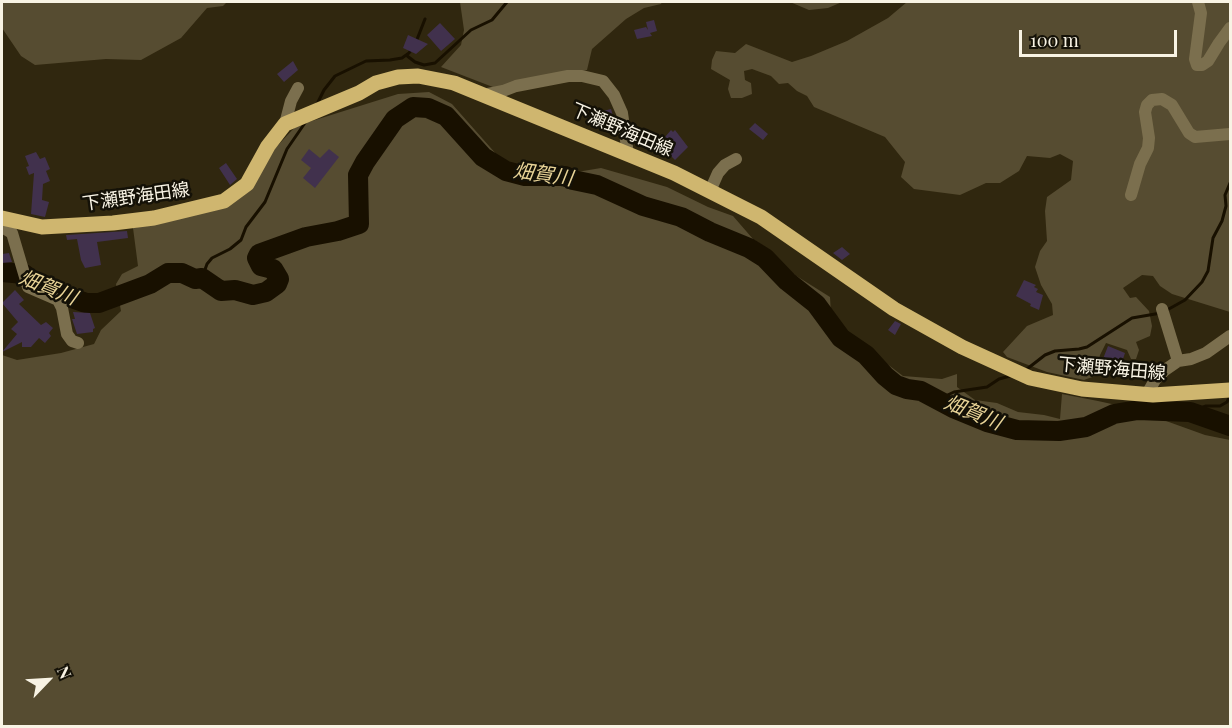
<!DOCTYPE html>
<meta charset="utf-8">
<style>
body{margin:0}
#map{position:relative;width:1232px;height:728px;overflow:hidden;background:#30270f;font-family:"Playfair Display",serif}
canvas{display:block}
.frame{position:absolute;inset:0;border:3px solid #f8f3e4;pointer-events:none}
.north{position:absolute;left:18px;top:650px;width:60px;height:60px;-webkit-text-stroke:4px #141107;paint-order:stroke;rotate:65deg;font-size:16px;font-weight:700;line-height:24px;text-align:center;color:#f8f3e4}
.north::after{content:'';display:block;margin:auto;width:21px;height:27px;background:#f8f3e4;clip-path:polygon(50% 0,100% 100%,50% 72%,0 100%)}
.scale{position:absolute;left:1019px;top:30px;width:158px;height:27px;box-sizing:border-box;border:3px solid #f8f3e4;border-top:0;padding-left:8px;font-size:18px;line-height:21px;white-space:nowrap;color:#f8f3e4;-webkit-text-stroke:4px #141107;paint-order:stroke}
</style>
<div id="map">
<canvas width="1232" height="728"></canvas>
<div class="frame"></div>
<div class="north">N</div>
<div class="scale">100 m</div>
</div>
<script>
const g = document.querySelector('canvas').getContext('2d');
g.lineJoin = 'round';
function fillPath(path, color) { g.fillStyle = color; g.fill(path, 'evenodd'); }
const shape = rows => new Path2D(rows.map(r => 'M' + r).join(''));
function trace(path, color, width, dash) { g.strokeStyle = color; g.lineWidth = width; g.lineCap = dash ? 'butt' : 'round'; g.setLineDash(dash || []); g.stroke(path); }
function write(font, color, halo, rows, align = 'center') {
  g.font = font + ' "Playfair Display","Noto Sans JP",serif'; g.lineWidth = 5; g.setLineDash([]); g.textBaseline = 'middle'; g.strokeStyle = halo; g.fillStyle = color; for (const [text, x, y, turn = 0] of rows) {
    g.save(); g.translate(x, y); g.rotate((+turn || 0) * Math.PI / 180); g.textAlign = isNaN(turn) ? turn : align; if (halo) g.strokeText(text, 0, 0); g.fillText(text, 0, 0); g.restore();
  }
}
fillPath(shape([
 [2,2,227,2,223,6,207,8,181,38,141,60,106,59,35,65,21,56,2,28],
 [460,2,662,2,661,4,644,8,626,19,592,49,587,70,552,76,498,89,441,67,461,45,464,30],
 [790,2,842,2,828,8,809,10],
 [907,2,1230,2,1230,312,1172,294,1160,286,1153,276,1142,275,1123,288,1130,298,1136,297,1149,311,1152,326,1150,336,1136,342,1139,350,1136,359,1131,359,1127,350,1106,343,1100,355,1095,376,1084,380,1047,372,1007,357,1003,352,1027,326,1053,315,1052,304,1041,285,1035,267,1040,251,1047,241,1045,211,1047,197,1071,180,1073,161,1060,154,1050,158,1027,156,1019,171,1000,183,986,183,960,195,914,189,901,177,905,162,885,137,814,107,807,96,797,91,788,83,779,84,771,76,752,69,744,71,745,80,751,83,752,94,742,98,731,98,728,89,730,80,711,69,712,60,716,51,735,53,746,44,792,62,811,56,847,41,888,18],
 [429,92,452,104,497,155,518,170,577,172,601,168,667,187,708,207,733,216,753,239,770,250,779,265,830,297,831,314,838,327,858,347,882,360,903,376,942,379,957,374,957,387,975,400,997,403,1018,412,1044,415,1060,419,1062,394,1098,401,1130,408,1205,435,1230,440,1230,726,2,726,2,355,17,360,61,353,94,344,101,330,121,311,116,284,122,274,138,266,133,228,226,207,266,158,296,126,398,94]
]), '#564c31');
trace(shape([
 [416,42,425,19],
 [406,55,415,62,424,65,435,63,471,30,492,20,507,2],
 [317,104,324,90,335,76,366,61,390,60,402,58,409,53,412,48],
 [202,278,207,264,212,258,230,249,241,240,246,227,265,202,287,149,307,120],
 [1167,310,1185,300,1202,282,1208,271,1213,238,1222,221,1226,206,1225,195,1230,183],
 [1027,369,1045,355,1055,351,1079,349,1087,347,1132,318,1161,313],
 [939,399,954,392,987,387,999,379,1010,376],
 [1190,412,1206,406,1220,406,1227,402,1230,395]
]), '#181000', 3);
trace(shape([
 [2,272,24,274,41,287,86,303,99,303,150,284,168,273,182,273,195,279,202,278,221,291,235,290,253,295,266,292,277,284,279,279,273,269,261,266,257,258,259,254,306,237,338,231,359,224,358,175,365,162,395,119,413,107,428,108,446,116,483,157,506,171,525,176,565,176,573,180,597,185,643,206,681,217,710,232,749,248,765,258,787,281,816,304,841,338,866,355,885,376,896,385,907,389,921,391,953,408,987,422,1017,430,1059,431,1086,427,1114,414,1138,410,1190,412,1230,426]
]), '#181000', 20);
fillPath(shape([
 [654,20,657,31,650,33,652,36,637,39,634,30,646,27,648,30,646,22],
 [440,23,455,39,441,51,427,35],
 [408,35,428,44,416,54,403,48],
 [293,61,298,70,284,82,277,74],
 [611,109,616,126,603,129,599,112],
 [755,123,768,134,763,140,749,129],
 [671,130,673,132,675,130,688,147,675,160,667,152,662,157,654,150],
 [309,149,320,158,329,149,339,157,315,188,303,178,311,168,301,160],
 [36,152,40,159,45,157,50,169,46,171,50,181,43,184,42,200,49,202,45,217,31,214,34,173,29,175,26,167,29,166,25,156],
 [226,163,237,179,230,185,219,168],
 [127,231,128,238,97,242,101,265,85,268,81,260,77,239,67,240,66,235],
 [842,247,850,254,842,260,833,253],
 [9,253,12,262,2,263,2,254],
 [1024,280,1036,285,1034,287,1038,289,1036,292,1043,295,1039,310,1030,306,1031,304,1016,296],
 [15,290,24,300,19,304,41,325,46,322,53,328,49,333,51,336,45,343,39,338,31,347,22,347,22,342,2,352,17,334,11,329,18,322,2,303],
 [73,312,90,313,95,328,93,329,93,332,77,334,72,319,75,319],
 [895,321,901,324,895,335,888,330],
 [1108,346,1125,353,1119,371,1101,364]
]), '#41314d');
trace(shape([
 [1198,2,1201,13,1195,59,1197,65,1202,65,1208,61,1219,43,1230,28],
 [483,95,503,91,516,86,568,76,582,76,603,81,614,95,622,113,628,154],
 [285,124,291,101,298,88],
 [710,191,718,173,725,165,736,159],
 [1131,195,1140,164,1148,148,1149,138,1145,112,1147,105,1152,100,1162,99,1172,105,1189,133,1195,137,1230,134],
 [2,227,12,233,28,287,58,300,62,308,67,334,72,341,78,343],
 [1162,309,1178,361],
 [1147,394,1155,380,1165,370,1178,361,1191,359,1206,353,1230,336]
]), '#7b6f4e', 12);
trace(shape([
 [2,218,42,227,113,223,154,218,224,201,247,184,268,146,285,124,359,93,376,83,398,77,418,76,454,83,674,173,761,217,894,309,962,347,1030,378,1082,389,1153,395,1230,390]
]), '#cfb66f', 15);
write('18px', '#f8f3e4', '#141107', [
 ["下瀬野海田線",622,130,23],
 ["下瀬野海田線",136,197,-8],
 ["下瀬野海田線",1112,369,5]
]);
write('italic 20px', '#e9d497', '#141107', [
 ["畑賀川",543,175,8],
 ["畑賀川",48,288,22],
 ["畑賀川",973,413,22]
]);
</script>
